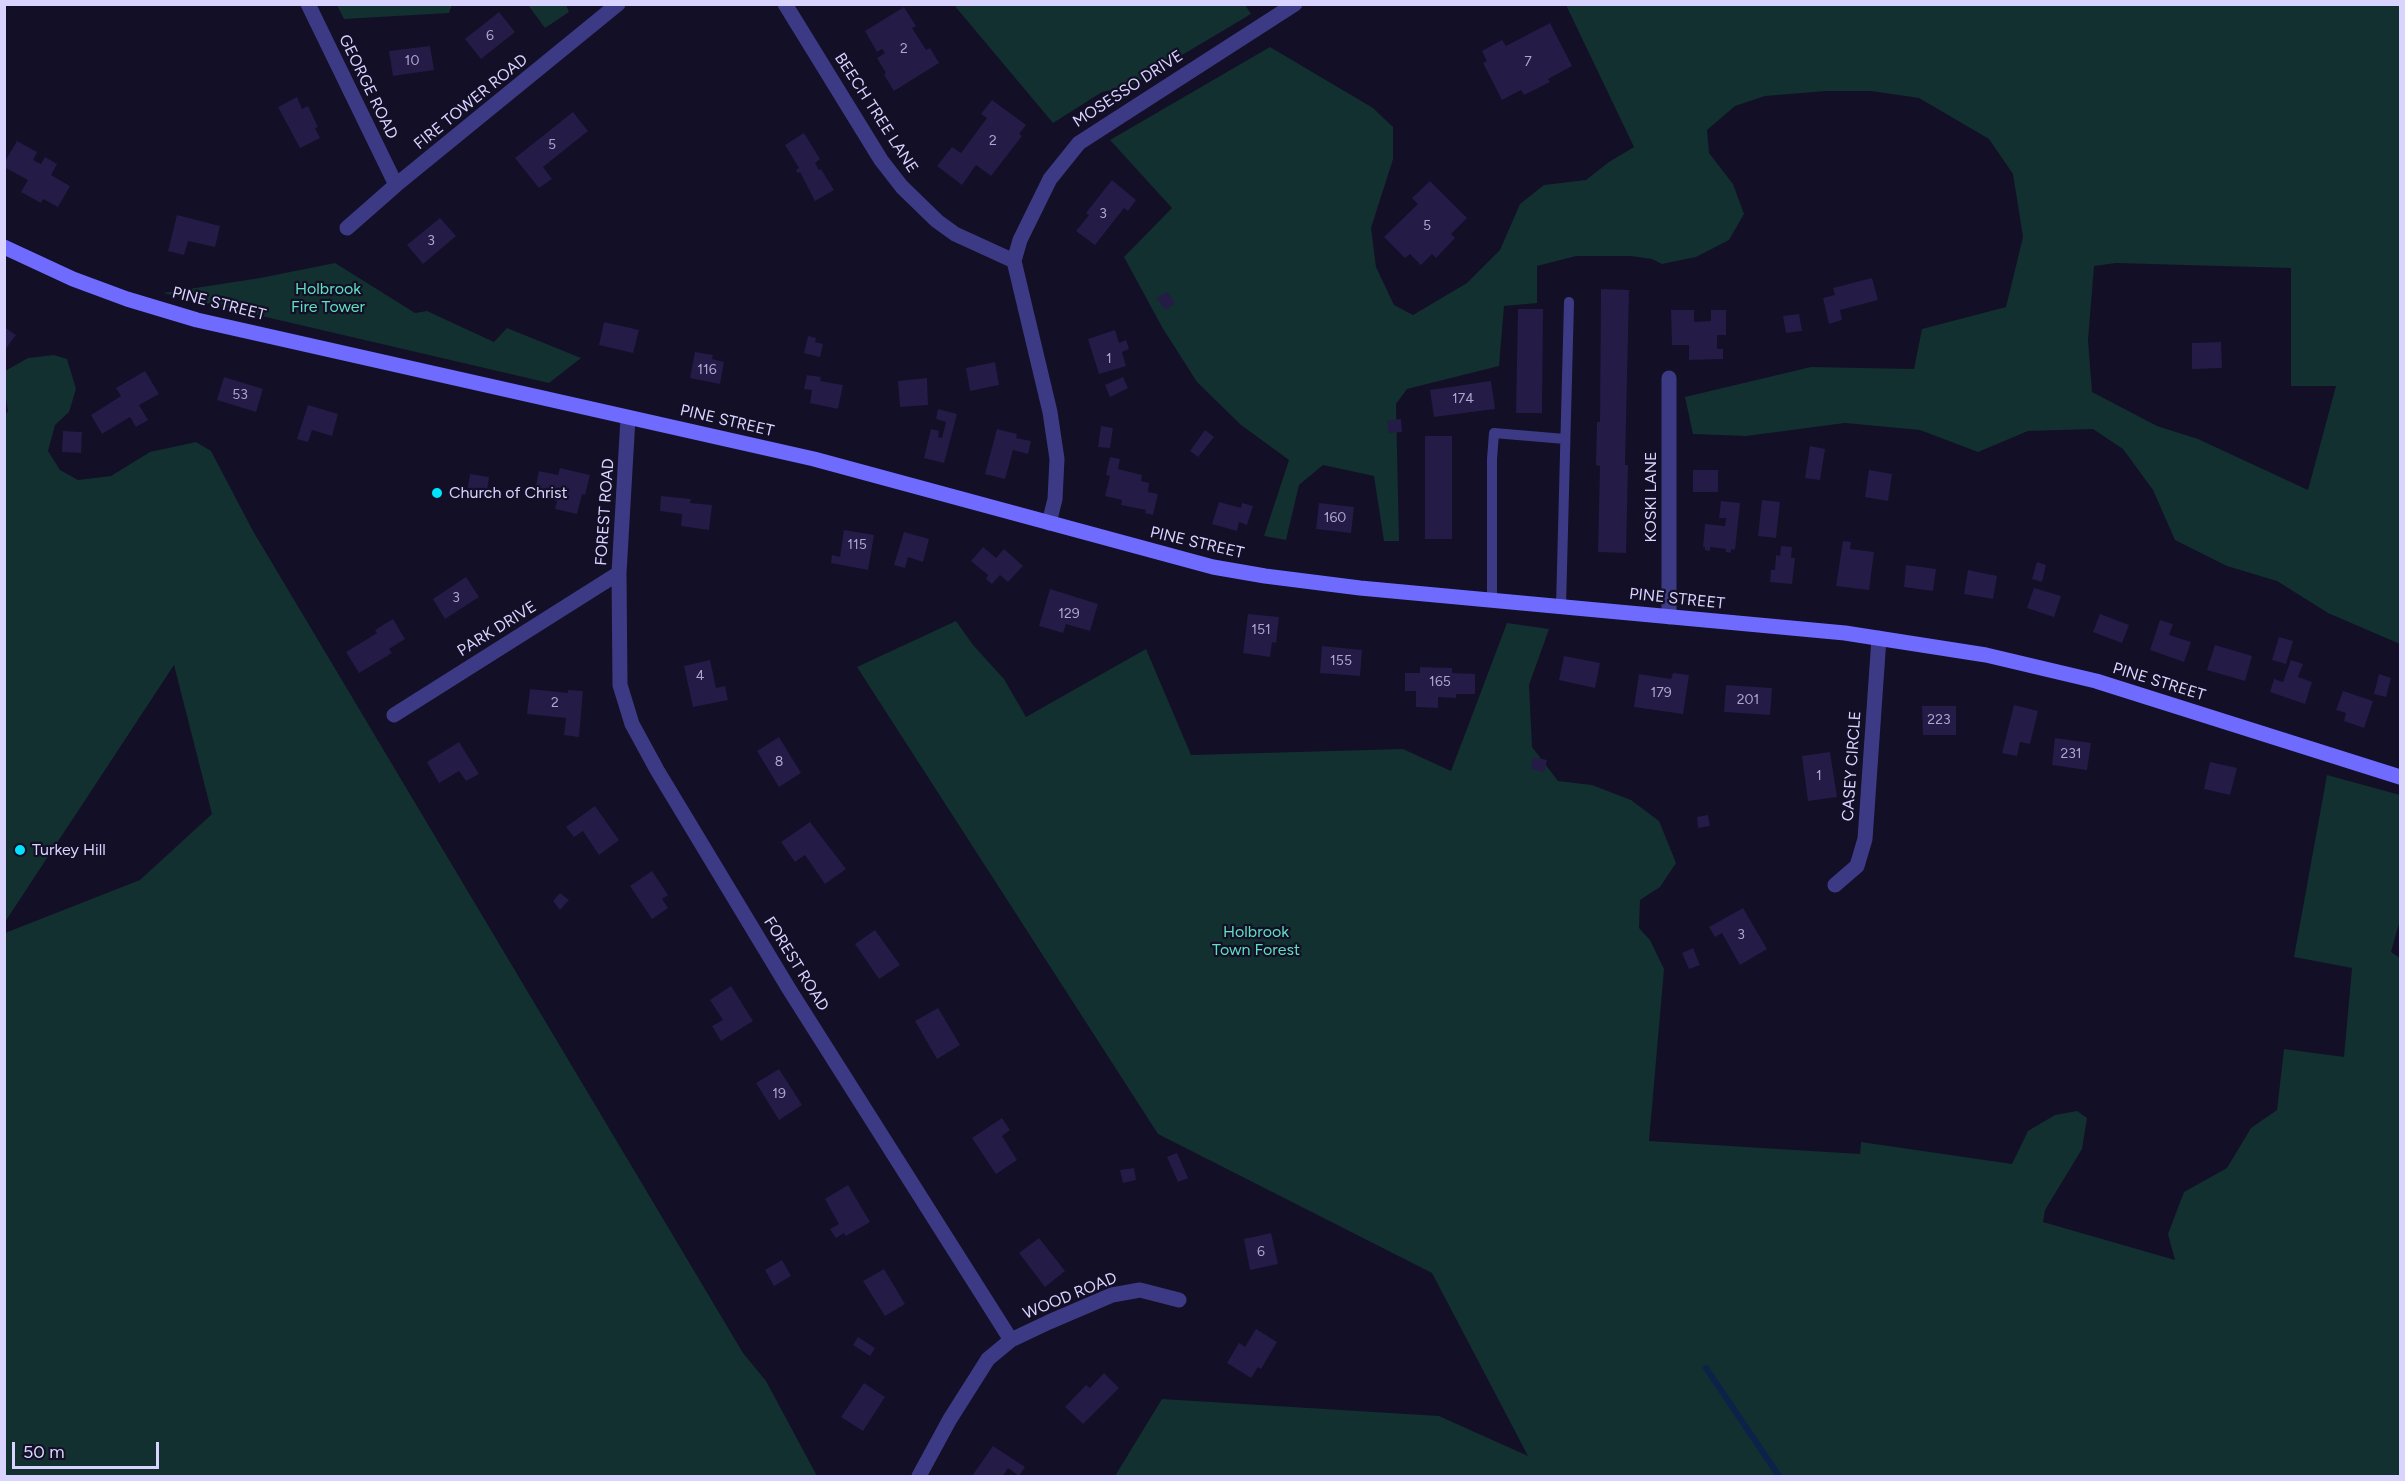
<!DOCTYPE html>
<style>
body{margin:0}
#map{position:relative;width:2405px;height:1481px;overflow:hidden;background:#130f26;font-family:Figtree,sans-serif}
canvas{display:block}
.frame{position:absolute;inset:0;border:6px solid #d9d4ff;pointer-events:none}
.scale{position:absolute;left:12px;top:1442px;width:147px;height:27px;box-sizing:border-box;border:3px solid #d9d4ff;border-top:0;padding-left:8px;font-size:18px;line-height:21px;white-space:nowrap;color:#d9d4ff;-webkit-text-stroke:4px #130f26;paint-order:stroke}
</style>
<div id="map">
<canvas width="2405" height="1481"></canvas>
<div class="frame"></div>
<div class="scale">50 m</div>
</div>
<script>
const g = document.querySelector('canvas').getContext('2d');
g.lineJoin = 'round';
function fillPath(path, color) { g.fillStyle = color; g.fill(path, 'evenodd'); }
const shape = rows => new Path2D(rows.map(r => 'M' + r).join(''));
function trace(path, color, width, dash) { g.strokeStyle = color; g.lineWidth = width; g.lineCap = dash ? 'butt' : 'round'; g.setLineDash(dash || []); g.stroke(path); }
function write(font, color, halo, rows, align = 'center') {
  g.font = font + ' Figtree,sans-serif'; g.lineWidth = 4.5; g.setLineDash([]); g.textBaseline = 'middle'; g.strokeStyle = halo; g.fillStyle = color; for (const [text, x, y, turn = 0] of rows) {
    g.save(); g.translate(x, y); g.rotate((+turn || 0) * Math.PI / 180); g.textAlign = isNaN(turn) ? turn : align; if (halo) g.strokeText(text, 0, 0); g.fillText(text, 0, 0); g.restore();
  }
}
fillPath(shape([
 [337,5,452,5,449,13,344,19],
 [528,5,566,5,569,12,545,28],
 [1245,5,1251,14,1130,86,1102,92,1053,123,954,5],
 [1566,5,2400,5,2400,644,2328,613,2277,581,2227,566,2175,540,2153,490,2123,449,2093,429,2028,431,1978,452,1920,430,1845,423,1746,436,1693,434,1685,397,1811,367,1914,369,1922,329,2006,307,2023,237,2013,174,1989,139,1919,98,1871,91,1826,91,1765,96,1735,106,1707,130,1709,153,1733,184,1744,214,1729,240,1696,257,1662,264,1652,259,1631,256,1576,256,1537,266,1537,303,1504,306,1499,366,1407,389,1396,404,1399,541,1384,541,1374,476,1323,465,1299,485,1286,540,1264,536,1289,460,1241,425,1197,382,1162,327,1124,257,1172,208,1110,140,1270,47,1373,108,1393,127,1393,159,1371,228,1376,267,1394,305,1413,315,1467,283,1500,250,1520,204,1544,185,1586,180,1609,162,1634,147],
 [2116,263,2291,268,2291,386,2336,386,2308,490,2198,439,2157,426,2092,392,2088,340,2094,266],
 [335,263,415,313,427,311,494,342,507,328,581,358,549,383,163,293,260,278],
 [54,355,67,359,76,389,69,412,55,425,48,451,60,470,78,480,111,476,150,452,196,442,211,451,253,531,743,1353,766,1381,817,1476,5,1476,5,933,140,880,212,814,174,665,5,922,4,417,8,411,5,394,5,371,28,358],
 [956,621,973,645,1004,679,1026,717,1146,649,1191,755,1403,749,1451,771,1507,623,1549,629,1529,685,1532,747,1558,781,1592,785,1631,800,1659,821,1676,863,1660,887,1640,900,1639,928,1650,940,1664,969,1649,1141,1860,1154,1861,1142,2012,1164,2028,1131,2055,1115,2077,1111,2087,1118,2082,1149,2045,1210,2043,1222,2175,1260,2168,1234,2184,1192,2227,1168,2251,1128,2277,1110,2284,1049,2344,1057,2352,968,2294,957,2327,775,2400,795,2400,920,2391,952,2400,958,2400,1476,1115,1476,1162,1399,1439,1416,1528,1456,1432,1273,1158,1134,857,667]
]), '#12302f');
trace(shape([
 [1706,1368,1779,1476]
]), '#0c2248', 6);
fillPath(shape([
 [904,7,916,26,912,28,926,50,930,48,939,63,894,91,884,75,886,73,877,58,885,53,882,49,877,52,865,31],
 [499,12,515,32,481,59,465,39],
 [1550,23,1572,66,1548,79,1550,82,1524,95,1521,90,1502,100,1483,63,1487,61,1482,51,1502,40,1506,46],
 [430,46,434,70,393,76,389,51],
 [297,97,302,109,308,106,318,127,315,128,320,138,300,148,278,107],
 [992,100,1026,125,1019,134,1022,136,991,176,976,165,962,185,937,166,952,147,961,153,987,118,981,114],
 [573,112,588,131,543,167,552,179,539,188,515,158],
 [804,133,820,159,815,163,819,170,821,169,834,190,815,201,800,172,798,173,796,170,799,168,785,145],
 [17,141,37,152,33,160,41,164,45,157,57,164,51,175,70,186,58,207,43,199,41,203,21,192,28,180,4,167,4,163],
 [1112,180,1136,200,1128,211,1124,208,1095,245,1076,231,1089,215,1086,213],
 [1430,181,1467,218,1451,234,1455,238,1436,258,1432,254,1421,265,1410,254,1405,258,1384,237,1418,204,1412,198],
 [177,215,220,226,215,247,188,241,184,255,168,251],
 [440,218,456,236,423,264,407,245],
 [1872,278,1878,300,1840,310,1842,320,1829,324,1823,298,1835,295,1833,288],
 [1601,289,1629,290,1625,465,1628,465,1626,553,1598,552,1600,466,1596,465,1597,422,1600,422],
 [1167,292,1175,303,1165,310,1157,298],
 [1518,309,1543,309,1542,413,1516,413],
 [1671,310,1694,310,1694,322,1711,321,1711,310,1726,310,1726,335,1717,335,1717,349,1723,349,1723,359,1689,360,1689,345,1672,345],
 [1799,314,1802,331,1786,333,1783,316],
 [604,322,639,330,633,353,599,345],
 [4,327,16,335,4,351],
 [1115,330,1119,343,1126,340,1129,349,1122,352,1126,366,1099,374,1088,339],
 [808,336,816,338,815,342,823,344,820,357,804,353],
 [2221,342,2222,368,2192,369,2192,343],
 [695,352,713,355,712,359,724,362,720,384,690,378],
 [995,362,999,385,970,391,966,368],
 [145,371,159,394,139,405,148,420,136,427,130,417,102,434,91,415,121,396,116,388],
 [807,375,821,377,820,381,843,385,838,409,810,403,812,390,804,389],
 [224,377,263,389,256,412,217,400],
 [1123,377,1128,388,1110,397,1105,385],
 [927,378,928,405,900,407,898,381],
 [1491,381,1495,409,1434,417,1430,390],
 [308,405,338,414,332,436,312,430,308,442,297,439],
 [938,409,957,414,944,463,924,458,931,429,939,431,938,437,942,438,946,422,936,419],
 [1401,419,1402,432,1389,433,1387,421],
 [1101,426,1113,428,1110,448,1098,447],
 [997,429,1017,434,1016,438,1031,441,1028,454,1013,450,1005,479,985,474],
 [1205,430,1214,437,1198,457,1190,451],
 [63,431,82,432,81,453,62,452],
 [1425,436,1452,436,1452,539,1425,539],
 [1810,446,1825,449,1820,480,1805,478],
 [1110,457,1120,459,1118,469,1142,475,1141,481,1149,483,1148,492,1158,494,1153,515,1145,513,1146,510,1121,505,1122,500,1105,496,1110,476,1106,475],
 [560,468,590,475,585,495,582,494,577,514,555,509,557,501,534,495,539,471,558,475],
 [1693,470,1718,470,1718,492,1693,492],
 [1869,470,1892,474,1888,501,1865,497],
 [470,474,489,477,487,491,468,488],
 [661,496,691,499,690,503,712,505,709,530,681,526,682,514,660,511],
 [1762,500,1780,502,1776,538,1758,536],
 [1721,501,1740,503,1735,550,1731,549,1731,553,1726,552,1726,549,1710,547,1710,551,1705,550,1705,547,1703,547,1705,524,1725,526,1726,518,1719,518],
 [1219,502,1241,508,1242,503,1253,506,1247,525,1239,522,1237,531,1212,524],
 [1319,503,1354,507,1351,533,1316,529],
 [844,530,874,535,868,570,831,563,832,555,840,557],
 [904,532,929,539,923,562,908,557,905,568,894,565],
 [1843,541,1851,542,1850,549,1874,552,1869,590,1836,586],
 [1781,546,1792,547,1791,558,1795,558,1792,584,1770,582,1771,570,1775,570,1776,555,1780,556],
 [983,547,996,558,1004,549,1023,566,1008,582,1000,575,992,584,986,579,988,575,971,561],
 [2037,562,2046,565,2042,582,2032,579],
 [1906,565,1936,569,1933,591,1904,587],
 [1968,570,1997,576,1993,599,1964,594],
 [466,577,479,597,445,619,433,599],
 [2034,588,2061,596,2054,617,2027,608],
 [1050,589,1098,604,1090,631,1066,624,1063,633,1039,626],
 [1248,614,1279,617,1276,643,1272,642,1270,657,1243,653],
 [2100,614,2129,625,2122,643,2093,632],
 [393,619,405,639,389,649,392,653,359,673,346,652,377,633,375,630],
 [2160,620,2173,624,2169,635,2191,642,2184,662,2150,650],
 [2279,637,2293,641,2286,664,2272,660],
 [2215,645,2252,656,2245,681,2207,670],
 [1322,646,1362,650,1360,676,1320,673],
 [1564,656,1600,663,1595,688,1559,680],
 [710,660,716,688,725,686,728,700,693,707,684,666],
 [2291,660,2303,664,2298,677,2312,682,2305,704,2270,692,2274,679,2283,682],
 [1420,667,1452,668,1452,673,1475,674,1475,694,1456,694,1456,698,1438,697,1438,708,1416,707,1416,691,1405,691,1405,673,1420,673],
 [1673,673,1689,675,1683,714,1634,707,1639,674,1671,679],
 [2379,674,2391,678,2386,697,2374,694],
 [1726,685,1772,688,1770,715,1724,712],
 [530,689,568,693,568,690,583,691,579,737,564,735,566,718,527,714],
 [2343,691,2373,701,2364,728,2344,721,2346,713,2336,710],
 [2014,705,2038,711,2030,744,2020,742,2017,756,2002,753],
 [1922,706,1956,706,1956,735,1923,735],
 [779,737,801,773,779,787,757,751],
 [2055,738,2091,743,2087,770,2052,765],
 [459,742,479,774,466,781,459,771,439,783,427,762],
 [1830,752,1837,797,1808,801,1802,756],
 [1533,757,1547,760,1544,772,1531,769],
 [2210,762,2237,768,2230,795,2204,789],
 [595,806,619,840,599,855,583,831,574,837,566,827],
 [1708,815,1710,826,1698,828,1697,817],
 [810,822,846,869,825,884,805,855,795,862,781,842],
 [652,871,668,895,662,899,668,908,652,919,630,886],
 [560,893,569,900,560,910,553,901],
 [1743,908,1767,949,1740,965,1722,933,1715,937,1709,927],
 [875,930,900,965,879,979,855,944],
 [1693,948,1700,965,1689,969,1682,953],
 [731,986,753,1021,721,1041,712,1026,723,1020,710,1000],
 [938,1008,960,1045,937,1059,915,1021],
 [779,1069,802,1105,779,1120,756,1083],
 [1002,1118,1010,1130,1002,1136,1017,1160,996,1174,972,1138],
 [1177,1153,1188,1178,1178,1182,1167,1157],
 [1134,1168,1136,1180,1123,1183,1120,1170],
 [848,1185,870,1222,846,1236,844,1233,836,1238,830,1229,839,1224,825,1199],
 [1271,1233,1278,1264,1250,1270,1244,1239],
 [1039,1238,1065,1271,1045,1287,1019,1253],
 [782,1260,791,1276,774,1286,765,1270],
 [884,1269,905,1304,885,1316,863,1281],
 [1256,1329,1277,1342,1261,1369,1258,1367,1251,1378,1227,1363,1239,1343,1245,1347],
 [858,1337,875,1348,870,1356,853,1345],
 [1104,1373,1119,1388,1083,1424,1065,1407,1086,1385,1090,1388],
 [864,1383,885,1397,863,1431,841,1417],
 [993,1446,1025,1467,1019,1476,1008,1468,1003,1476,972,1476]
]), '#241b47');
trace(shape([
 [1492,599,1492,459,1494,433,1565,439],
 [1561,606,1569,302]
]), '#3d3a85', 10);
trace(shape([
 [308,4,396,185],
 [785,4,881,160,902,187,937,221,955,234,1014,261],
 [347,228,396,185,618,4],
 [628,418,619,573,620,685,632,724,657,770,789,989,1011,1340,988,1359,950,1419,919,1476],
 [1049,523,1055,499,1057,459,1050,412,1014,261,1020,240,1050,179,1079,143,1295,4],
 [1669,617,1669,378],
 [394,715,619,573],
 [1835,885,1857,866,1865,839,1879,638],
 [1011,1340,1049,1322,1112,1295,1140,1290,1179,1300]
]), '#3d3a85', 15);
trace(shape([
 [4,247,73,279,127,299,197,320,814,459,1213,567,1265,576,1360,588,1845,633,1986,655,2096,681,2400,777]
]), '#6f6bff', 15);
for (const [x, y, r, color] of [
 [437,493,6,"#00e5ff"],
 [20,850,6,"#00e5ff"]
]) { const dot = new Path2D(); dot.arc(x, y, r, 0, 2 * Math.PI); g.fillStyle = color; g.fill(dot); trace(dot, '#130f26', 2); }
write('14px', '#aca6d1', null, [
 ["6",490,36],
 ["2",904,49],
 ["10",412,61],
 ["7",1528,62],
 ["2",993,141],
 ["5",552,145],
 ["3",1103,214],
 ["5",1427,226],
 ["3",431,241],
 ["1",1109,359],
 ["116",707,370],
 ["53",240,395],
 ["174",1463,399],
 ["160",1335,518],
 ["115",857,545],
 ["3",456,598],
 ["129",1069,614],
 ["151",1261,630],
 ["155",1341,661],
 ["4",700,676],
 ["165",1440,682],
 ["179",1661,693],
 ["201",1748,700],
 ["2",555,703],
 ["223",1939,720],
 ["231",2071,754],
 ["8",779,762],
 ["1",1819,776],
 ["3",1741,935],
 ["19",779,1094],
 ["6",1261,1252]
]);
write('16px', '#d9d4ff', '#130f26', [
 ["GEORGE ROAD",368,87,64],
 ["MOSESSO DRIVE",1128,89,-33],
 ["FIRE TOWER ROAD",471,102,-39],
 ["BEECH TREE LANE",876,113,57],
 ["PINE STREET",219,304,14],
 ["PINE STREET",727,421,13],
 ["KOSKI LANE",1651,497,-90],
 ["FOREST ROAD",605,512,-86],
 ["PINE STREET",1197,543,13],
 ["PINE STREET",1677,599,6],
 ["PARK DRIVE",497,629,-32],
 ["PINE STREET",2159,682,17],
 ["CASEY CIRCLE",1852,766,-86],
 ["FOREST ROAD",796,964,58],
 ["WOOD ROAD",1070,1296,-22]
]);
write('16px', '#5fe0c0', '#130f26', [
 ["Holbrook",328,289],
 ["Fire Tower",328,307],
 ["Holbrook",1256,932],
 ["Town Forest",1256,950]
]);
write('16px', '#d9d4ff', '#130f26', [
 ["Church of Christ",449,493],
 ["Turkey Hill",32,850]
], 'left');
</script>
